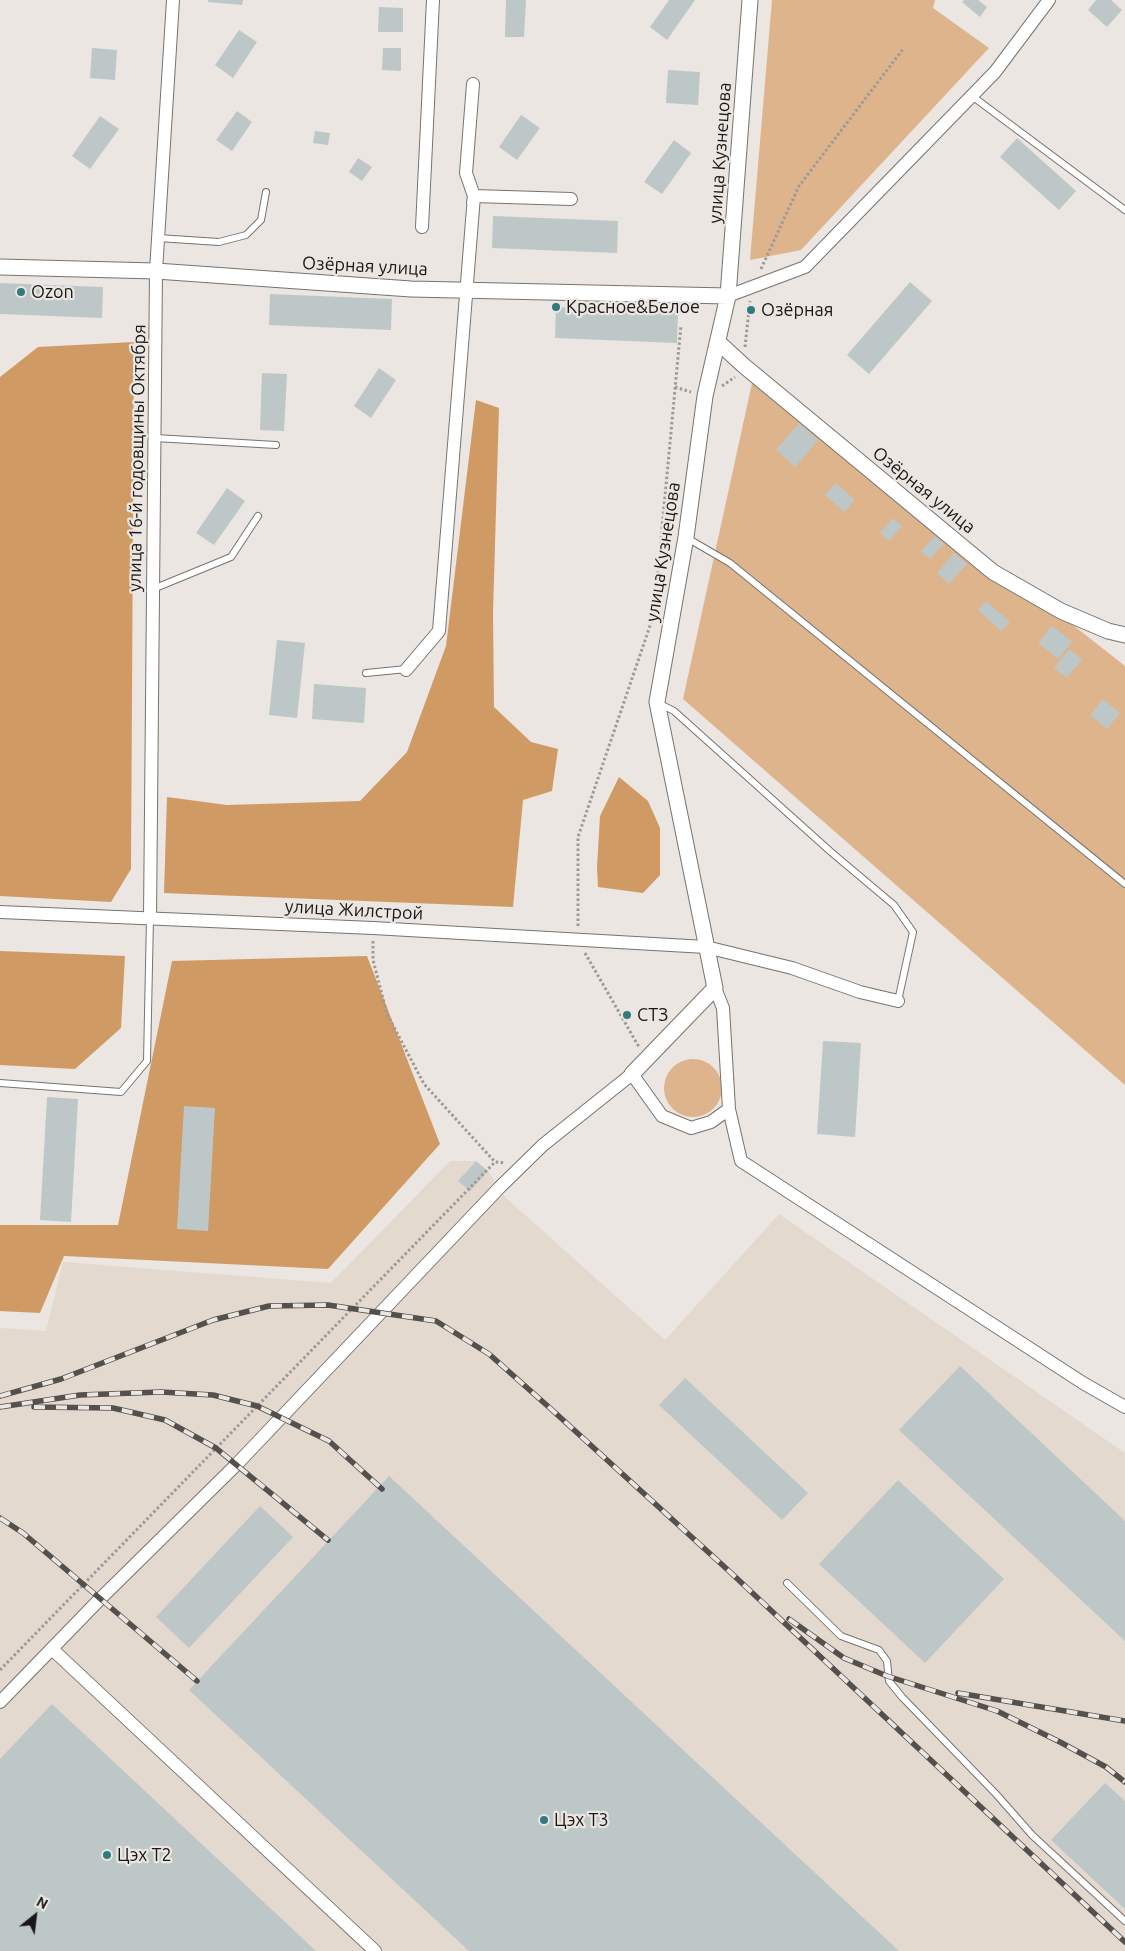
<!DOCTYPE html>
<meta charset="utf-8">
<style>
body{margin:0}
#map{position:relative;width:1125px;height:1951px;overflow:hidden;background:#ebe6e1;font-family:Ubuntu,sans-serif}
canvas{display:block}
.north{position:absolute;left:10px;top:1891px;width:50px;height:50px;-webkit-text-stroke:4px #ebe6e1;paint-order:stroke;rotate:29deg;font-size:14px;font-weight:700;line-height:20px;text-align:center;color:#1a1816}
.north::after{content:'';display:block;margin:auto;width:18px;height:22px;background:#1a1816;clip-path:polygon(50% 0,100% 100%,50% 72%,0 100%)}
</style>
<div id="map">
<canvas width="1125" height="1951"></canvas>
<div class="north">N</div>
</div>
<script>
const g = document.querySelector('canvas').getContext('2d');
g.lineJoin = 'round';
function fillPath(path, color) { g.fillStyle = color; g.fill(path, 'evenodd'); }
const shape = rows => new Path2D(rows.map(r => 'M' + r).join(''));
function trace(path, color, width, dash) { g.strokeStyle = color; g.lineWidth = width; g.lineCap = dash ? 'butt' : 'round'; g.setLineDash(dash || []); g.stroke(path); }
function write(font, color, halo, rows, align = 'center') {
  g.font = font + ' Ubuntu,sans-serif'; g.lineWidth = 4.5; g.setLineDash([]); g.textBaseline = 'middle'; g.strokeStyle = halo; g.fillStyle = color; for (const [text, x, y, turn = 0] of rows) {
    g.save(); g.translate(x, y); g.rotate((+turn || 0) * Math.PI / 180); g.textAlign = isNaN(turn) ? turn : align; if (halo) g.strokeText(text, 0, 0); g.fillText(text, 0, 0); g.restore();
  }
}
fillPath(shape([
 [450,1161,476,1161,488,1171,506,1198,665,1340,779,1214,1125,1453,1125,1951,0,1951,0,1328,46,1331,63,1262,331,1283]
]), '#e4d9ce');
fillPath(shape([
 [772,0,935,0,933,8,989,48,801,250,750,260],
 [754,374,1125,666,1125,1085,683,699],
 '664 1088a29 29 0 1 1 58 0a29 29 0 1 1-58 0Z'
]), '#deb48d');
fillPath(shape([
 [134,342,131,869,111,902,0,896,0,377,38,347],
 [476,400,499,408,493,613,494,707,531,742,558,749,552,791,523,800,513,907,164,893,167,797,227,805,360,801,407,752,446,646],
 [619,777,648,801,660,828,660,875,643,893,598,887,597,867,600,816],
 [0,951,125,956,121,1028,75,1069,0,1065],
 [367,956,440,1144,328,1269,64,1256,40,1313,0,1311,0,1225,118,1225,172,961]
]), '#d09a64');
fillPath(shape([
 [208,0,243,0,242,5,208,2],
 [506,0,526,0,524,37,505,37],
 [669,0,695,0,667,40,650,27],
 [964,0,978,0,987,7,980,17,962,2],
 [1096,0,1111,0,1122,10,1107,27,1088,10],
 [379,7,403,8,403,32,378,32],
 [239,30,257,42,233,78,215,65],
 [92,48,117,50,115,80,90,78],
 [383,48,401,48,401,71,382,70],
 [668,70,700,72,698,105,666,103],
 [237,111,252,122,232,151,216,140],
 [521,115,540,128,517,160,499,147],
 [100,116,119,129,90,169,72,156],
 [315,131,330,133,328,145,313,143],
 [1017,138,1076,191,1059,210,1000,157],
 [674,140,691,153,662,194,644,182],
 [358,158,372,167,362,181,349,172],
 [493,216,618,221,617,253,492,248],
 [910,282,932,301,869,374,847,355],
 [0,283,103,287,102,318,0,314],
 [270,294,392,299,391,330,269,325],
 [556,307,678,312,677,343,555,338],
 [379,368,396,380,371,418,354,406],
 [262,373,287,374,284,431,260,430],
 [799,423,818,440,795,467,776,450],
 [836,483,855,500,844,512,825,495],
 [227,488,245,501,214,545,196,533],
 [893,518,902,526,889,541,880,533],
 [935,536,944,544,930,559,921,551],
 [954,553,967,564,949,584,937,573],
 [986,601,1010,622,1001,631,978,610],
 [1052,626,1072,642,1058,659,1038,643],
 [277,640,305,643,297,718,269,715],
 [1069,649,1082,659,1067,678,1054,668],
 [314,684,366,688,364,723,312,719],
 [1103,699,1120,713,1107,729,1090,715],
 [823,1041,861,1043,855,1137,817,1134],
 [47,1097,78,1099,71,1222,40,1220],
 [184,1106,215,1108,208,1231,177,1229],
 [476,1161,488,1171,470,1191,458,1181],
 [960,1366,1125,1521,1125,1641,899,1430],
 [685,1378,808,1493,782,1520,659,1405],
 [389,1476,899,1951,469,1951,189,1690],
 [898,1480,1004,1579,925,1663,819,1564],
 [260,1506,293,1537,189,1648,156,1617],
 [52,1704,316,1951,0,1951,0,1759],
 [1105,1783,1125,1801,1125,1909,1051,1840]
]), '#bec7c7');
const service = shape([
 [972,96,1125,210],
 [158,238,219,242,246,235,261,220,266,192],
 [155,438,276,445],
 [687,538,730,563,1125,884],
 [153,589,231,557,258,516],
 [366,673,407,669],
 [658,703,674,711,831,852,894,905,913,932,898,1001],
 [0,1083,121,1092,147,1061,150,918],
 [787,1583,841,1636,879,1650,887,1661,889,1681,902,1697,996,1794,1032,1835,1125,1921]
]);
const minor = shape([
 [473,203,474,196,466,173,473,84],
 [422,227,433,0],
 [728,296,805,267,995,72,1049,0],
 [406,670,439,631,474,196,571,199],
 [0,912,373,928,706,947,792,968,860,992,898,1001],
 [150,917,156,271,173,0],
 [715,988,723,1008,729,1109,741,1161,1083,1383,1125,1407],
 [52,1649,375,1951],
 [0,1702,99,1600,237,1464,499,1188,543,1145,632,1074,662,1116,691,1128,711,1122,729,1109]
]);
const tertiary = shape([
 [0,267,156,271,411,289,728,296],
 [718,342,743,365,993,572,1061,611,1108,631,1125,635],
 [632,1074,715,988,657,702,686,537,705,396,728,296,750,0]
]);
trace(service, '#77736e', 8);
trace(minor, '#77736e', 14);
trace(tertiary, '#77736e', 17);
trace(shape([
 [761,269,799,186,903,49],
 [745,347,750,301],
 [722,386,735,377],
 [675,387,691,392],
 [578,926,578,837,654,614,681,325],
 [373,941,373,960,387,1014,424,1084,495,1162],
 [585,953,639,1047],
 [0,1670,495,1162,505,1163]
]), '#9d9995', 3, [2.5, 2.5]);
trace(service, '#fff', 6);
trace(minor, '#fff', 12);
trace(tertiary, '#fff', 15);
const rail = shape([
 [0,1396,61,1379,213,1320,269,1306,328,1305,436,1321,489,1354,551,1409,729,1571,1125,1942],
 [0,1407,80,1395,161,1392,213,1395,257,1406,329,1441,382,1489],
 [34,1407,113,1408,165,1420,216,1448,328,1540],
 [0,1518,23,1533,197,1681],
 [789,1619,844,1658,887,1676,997,1711,1060,1742,1106,1767,1125,1782],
 [958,1693,1125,1721]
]);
trace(rail, '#53504d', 5.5);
trace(rail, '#ebe6e1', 4, [11]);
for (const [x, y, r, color] of [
 [21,292,5,"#317a7d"],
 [556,307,5,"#317a7d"],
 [751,310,5,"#317a7d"],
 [627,1015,5,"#317a7d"],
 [544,1820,5,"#317a7d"],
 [107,1855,5,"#317a7d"]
]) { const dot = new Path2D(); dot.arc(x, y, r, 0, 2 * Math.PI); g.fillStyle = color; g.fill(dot); trace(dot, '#ebe6e1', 2); }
write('18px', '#1a1816', '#ebe6e1', [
 ["улица Кузнецова",720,153,-86],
 ["Озёрная улица",365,266,3],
 ["улица 16-й годовщины Октября",137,458,-89],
 ["Озёрная улица",924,490,39],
 ["улица Кузнецова",663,552,-81],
 ["улица Жилстрой",354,910,3]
]);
write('18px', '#1a1816', '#ebe6e1', [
 ["Ozon",31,292],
 ["Красное&Белое",566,307],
 ["Озёрная",761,310],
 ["СТЗ",637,1015],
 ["Цэх Т3",554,1820],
 ["Цэх Т2",117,1855]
], 'left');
</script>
